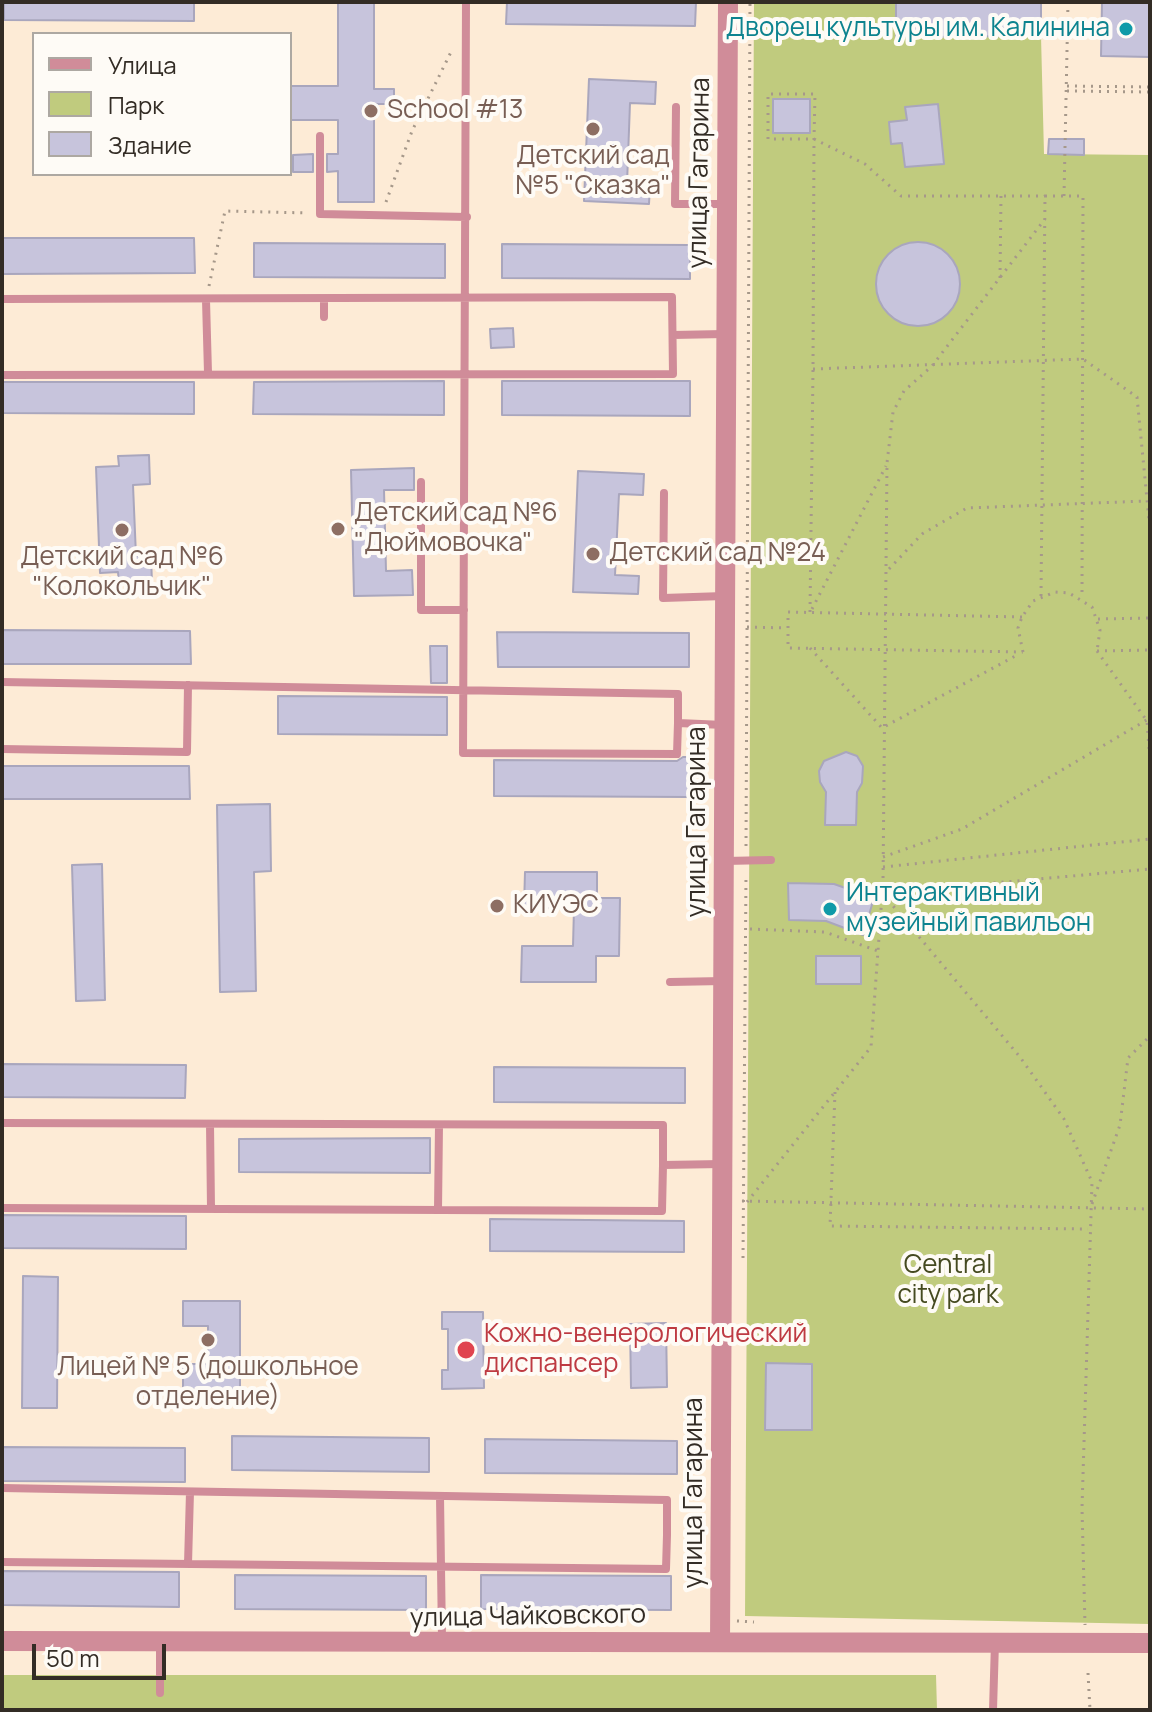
<!DOCTYPE html>
<meta charset="utf-8">
<style>
body{margin:0}
#map{position:relative;width:1152px;height:1712px;overflow:hidden;background:#fdebd6;font-family:Manrope,sans-serif}
canvas{display:block}
.frame{position:absolute;inset:0;border:4px solid #332c25;pointer-events:none}
.legend{position:absolute;left:32px;top:32px;width:260px;height:144px;box-sizing:border-box;background:#fefbf6;border:2px solid #ada8a2;margin:0;padding:10px 14px;list-style:none;font-size:24px;color:#332c25}
.legend li{display:flex;align-items:center;gap:16px;height:40px}
.legend b{width:40px;border:2px solid #ada8a2}
.scale{position:absolute;left:32px;top:1644px;width:134px;height:36px;box-sizing:border-box;border:4px solid #332c25;border-top:0;padding-left:10px;font-size:24px;line-height:28px;white-space:nowrap;color:#332c25;-webkit-text-stroke:6px #fefbf6;paint-order:stroke}
</style>
<div id="map">
<canvas width="1152" height="1712"></canvas>
<div class="frame"></div>
<ul class="legend">
<li><b style="height:10px;background:#d08c99"></b>Улица</li>
<li><b style="height:22px;background:#c0cb7e"></b>Парк</li>
<li><b style="height:22px;background:#c7c4dc"></b>Здание</li>
</ul>
<div class="scale">50 m</div>
</div>
<script>
const g = document.querySelector('canvas').getContext('2d');
g.lineJoin = 'round';
function fillPath(path, color) { g.fillStyle = color; g.fill(path, 'evenodd'); }
const shape = rows => new Path2D(rows.map(r => 'M' + r).join(''));
function trace(path, color, width, dash) { g.strokeStyle = color; g.lineWidth = width; g.lineCap = dash ? 'butt' : 'round'; g.setLineDash(dash || []); g.stroke(path); }
function write(font, color, halo, rows, align = 'center') {
  g.font = font + ' Manrope,sans-serif'; g.lineWidth = 8; g.setLineDash([]); g.textBaseline = 'middle'; g.strokeStyle = halo; g.fillStyle = color; for (const [text, x, y, turn = 0] of rows) {
    g.save(); g.translate(x, y); g.rotate((+turn || 0) * Math.PI / 180); g.textAlign = isNaN(turn) ? turn : align; if (halo) g.strokeText(text, 0, 0); g.fillText(text, 0, 0); g.restore();
  }
}
fillPath(shape([
 [754,2,896,2,896,37,1041,36,1044,154,1150,155,1150,1624,745,1616],
 [2,1675,936,1675,937,1710,2,1710]
]), '#c0cb7e');
const building = shape([
 [4,2,194,2,194,21,4,20,4,2],
 [338,2,374,2,374,89,394,89,394,104,374,104,374,202,338,202,338,171,327,172,327,154,338,154,338,120,290,120,290,86,338,86,338,2],
 [507,2,696,2,695,26,506,24,507,2],
 [896,2,1041,2,1041,36,896,37,896,2],
 [1102,2,1150,2,1150,57,1101,56,1102,2],
 [589,79,656,82,655,104,630,103,627,184,650,185,649,204,584,201,589,79],
 [773,99,810,99,810,133,773,133,773,99],
 [938,104,944,164,905,167,902,143,891,144,889,122,907,120,905,107,938,104],
 [1049,139,1084,139,1084,155,1048,154,1049,139],
 [313,154,313,172,293,172,293,155,313,154],
 [3,238,194,238,195,273,3,274,3,238],
 '876 284a42 42 0 1 1 84 0a42 42 0 1 1-84 0Z',
 [254,243,445,244,445,278,254,277,254,243],
 [502,244,690,245,690,279,502,278,502,244],
 [513,328,514,347,491,348,490,329,513,328],
 [444,381,444,415,253,414,254,382,444,381],
 [502,381,690,381,690,416,502,415,502,381],
 [2,382,194,382,194,414,2,413,2,382],
 [149,455,150,484,133,485,136,556,151,556,152,583,119,584,118,572,100,573,96,467,119,466,118,456,149,455],
 [414,468,414,490,384,490,386,571,412,570,413,595,354,596,351,470,414,468],
 [578,471,644,474,643,495,619,494,615,575,639,576,638,594,573,592,578,471],
 [2,630,190,631,191,664,2,664,2,630],
 [497,632,689,633,689,667,498,667,497,632],
 [430,646,447,646,447,683,431,683,430,646],
 [278,696,447,697,447,735,278,734,278,696],
 [846,752,857,756,863,766,862,783,857,792,856,825,825,825,826,792,820,782,819,771,824,761,846,752],
 [683,757,689,757,688,797,494,796,494,760,677,761,683,757],
 [2,766,189,766,190,799,2,799,2,766],
 [270,804,271,871,254,872,256,991,220,992,217,805,270,804],
 [102,864,105,1000,76,1001,72,865,102,864],
 [525,872,597,872,597,898,620,898,619,956,596,956,596,982,521,982,522,946,573,946,574,908,524,907,525,872],
 [788,883,834,884,874,898,863,935,826,921,789,920,788,883],
 [816,956,861,956,861,984,816,984,816,956],
 [2,1064,186,1065,185,1098,2,1097,2,1064],
 [494,1067,685,1068,685,1103,494,1102,494,1067],
 [430,1138,430,1173,239,1172,239,1139,430,1138],
 [2,1215,186,1216,186,1249,2,1248,2,1215],
 [490,1219,684,1221,684,1252,490,1251,490,1219],
 [23,1276,58,1277,57,1408,22,1408,23,1276],
 [183,1301,240,1301,240,1389,183,1389,183,1364,208,1364,208,1326,183,1326,183,1301],
 [442,1312,483,1312,484,1388,442,1389,442,1370,448,1370,448,1329,442,1329,442,1312],
 [666,1323,667,1387,631,1388,630,1324,666,1323],
 [766,1363,812,1364,812,1430,765,1430,766,1363],
 [232,1436,429,1438,429,1472,232,1470,232,1436],
 [485,1439,677,1441,677,1474,485,1473,485,1439],
 [2,1447,185,1448,185,1482,2,1481,2,1447],
 [2,1571,179,1572,179,1607,2,1605,2,1571],
 [235,1575,426,1576,426,1610,235,1609,235,1575],
 [481,1575,671,1576,671,1610,481,1609,481,1575]
]);
fillPath(building, '#c7c4dc');
trace(building, '#a9a6bd', 2);
trace(shape([
 [1067,86,1150,87],
 [1067,91,1150,92],
 [1064,196,1068,2],
 [386,202,412,131,451,52],
 [1000,278,1001,195],
 [209,286,225,211,308,213],
 [813,369,1083,359,1137,397,1150,530],
 [889,569,922,534,967,508,1146,501],
 [1041,596,1045,196,1083,196,1082,598],
 [812,609,886,466],
 [810,612,813,369,814,139,815,94,768,94,768,139,814,139,865,164,901,196,1045,196],
 [1022,617,788,612,788,648,1023,652],
 [1098,619,1150,618],
 [747,627,787,628],
 [810,648,882,728,1019,654],
 [1097,651,1147,721,1150,762],
 [1097,651,1150,650],
 [1023,652,1018,628,1022,617,1033,601,1055,592,1069,593,1092,607,1100,630,1097,651],
 [746,846,750,2],
 [883,857,962,829,1150,718],
 [883,867,1150,839],
 [882,893,1150,869],
 [883,894,1020,1057,1064,1119,1092,1182,1082,1508,1085,1625],
 [750,929,825,932,878,951],
 [835,1092,830,1226,1088,1229],
 [742,1201,1150,1209],
 [747,1202,871,1047,883,882,887,463,893,412,904,391,932,366,1045,219],
 [1092,1204,1120,1125,1128,1058,1150,1036],
 [743,1258,746,874],
 [737,1621,754,1622],
 [1088,1673,1090,1710]
]), '#a6988a', 3, [2, 6]);
trace(shape([
 [466,2,463,753,677,754,678,723],
 [676,107,675,204,725,204],
 [320,136,320,214,467,217],
 [2,299,672,297,673,374,2,375],
 [206,300,208,373],
 [324,300,324,317],
 [673,335,724,334],
 [421,482,421,610,464,610],
 [664,493,663,598,724,596],
 [2,682,678,694,678,723,724,725],
 [2,749,187,752,188,685],
 [725,861,771,860],
 [670,982,723,981],
 [2,1123,663,1125,663,1165,722,1164],
 [210,1124,211,1209],
 [2,1208,662,1211,663,1165],
 [438,1210,439,1125],
 [2,1488,667,1500,667,1535,666,1569,2,1562],
 [440,1496,442,1639],
 [188,1564,190,1492],
 [160,1644,160,1693],
 [993,1710,995,1642]
]), '#d08c99', 8);
trace(shape([
 [2,1641,1150,1643],
 [720,1641,728,2]
]), '#d08c99', 20);
for (const [x, y, r, color] of [
 [1126,29,8,"#0f9aa8"],
 [371,111,8,"#8d6e63"],
 [593,129,8,"#8d6e63"],
 [338,529,8,"#8d6e63"],
 [122,530,8,"#8d6e63"],
 [593,554,8,"#8d6e63"],
 [497,906,8,"#8d6e63"],
 [830,909,8,"#0f9aa8"],
 [208,1340,8,"#8d6e63"],
 [466,1350,10,"#e0444e"]
]) { const dot = new Path2D(); dot.arc(x, y, r, 0, 2 * Math.PI); g.fillStyle = color; g.fill(dot); trace(dot, '#fefbf6', 3); }
write('26px', '#0d838f', '#fefbf6', [
 ["Дворец культуры им. Калинина",1110,29],
 ["Интерактивный",846,894,"left"],
 ["музейный павильон",846,924,"left"]
], 'right');
write('26px', '#785e54', '#fefbf6', [
 ["School #13",387,111],
 ["Детский сад",593,157,"center"],
 ["№5 \"Сказка\"",593,187,"center"],
 ["Детский сад №6",354,514],
 ["\"Дюймовочка\"",354,544],
 ["Детский сад №24",609,554],
 ["Детский сад №6",122,558,"center"],
 ["\"Колокольчик\"",122,588,"center"],
 ["КИУЭС",513,906],
 ["Лицей № 5 (дошкольное",208,1368,"center"],
 ["отделение)",208,1398,"center"]
], 'left');
write('26px', '#332c25', '#fefbf6', [
 ["улица Гагарина",700,173,-89],
 ["улица Гагарина",698,822,-90],
 ["улица Гагарина",695,1493,-90],
 ["улица Чайковского",528,1617,-1]
]);
write('26px', '#454a20', '#fefbf6', [
 ["Central",948,1266],
 ["city park",948,1296]
]);
write('26px', '#be3a42', '#fefbf6', [
 ["Кожно-венерологический",484,1335],
 ["диспансер",484,1365]
], 'left');
</script>
